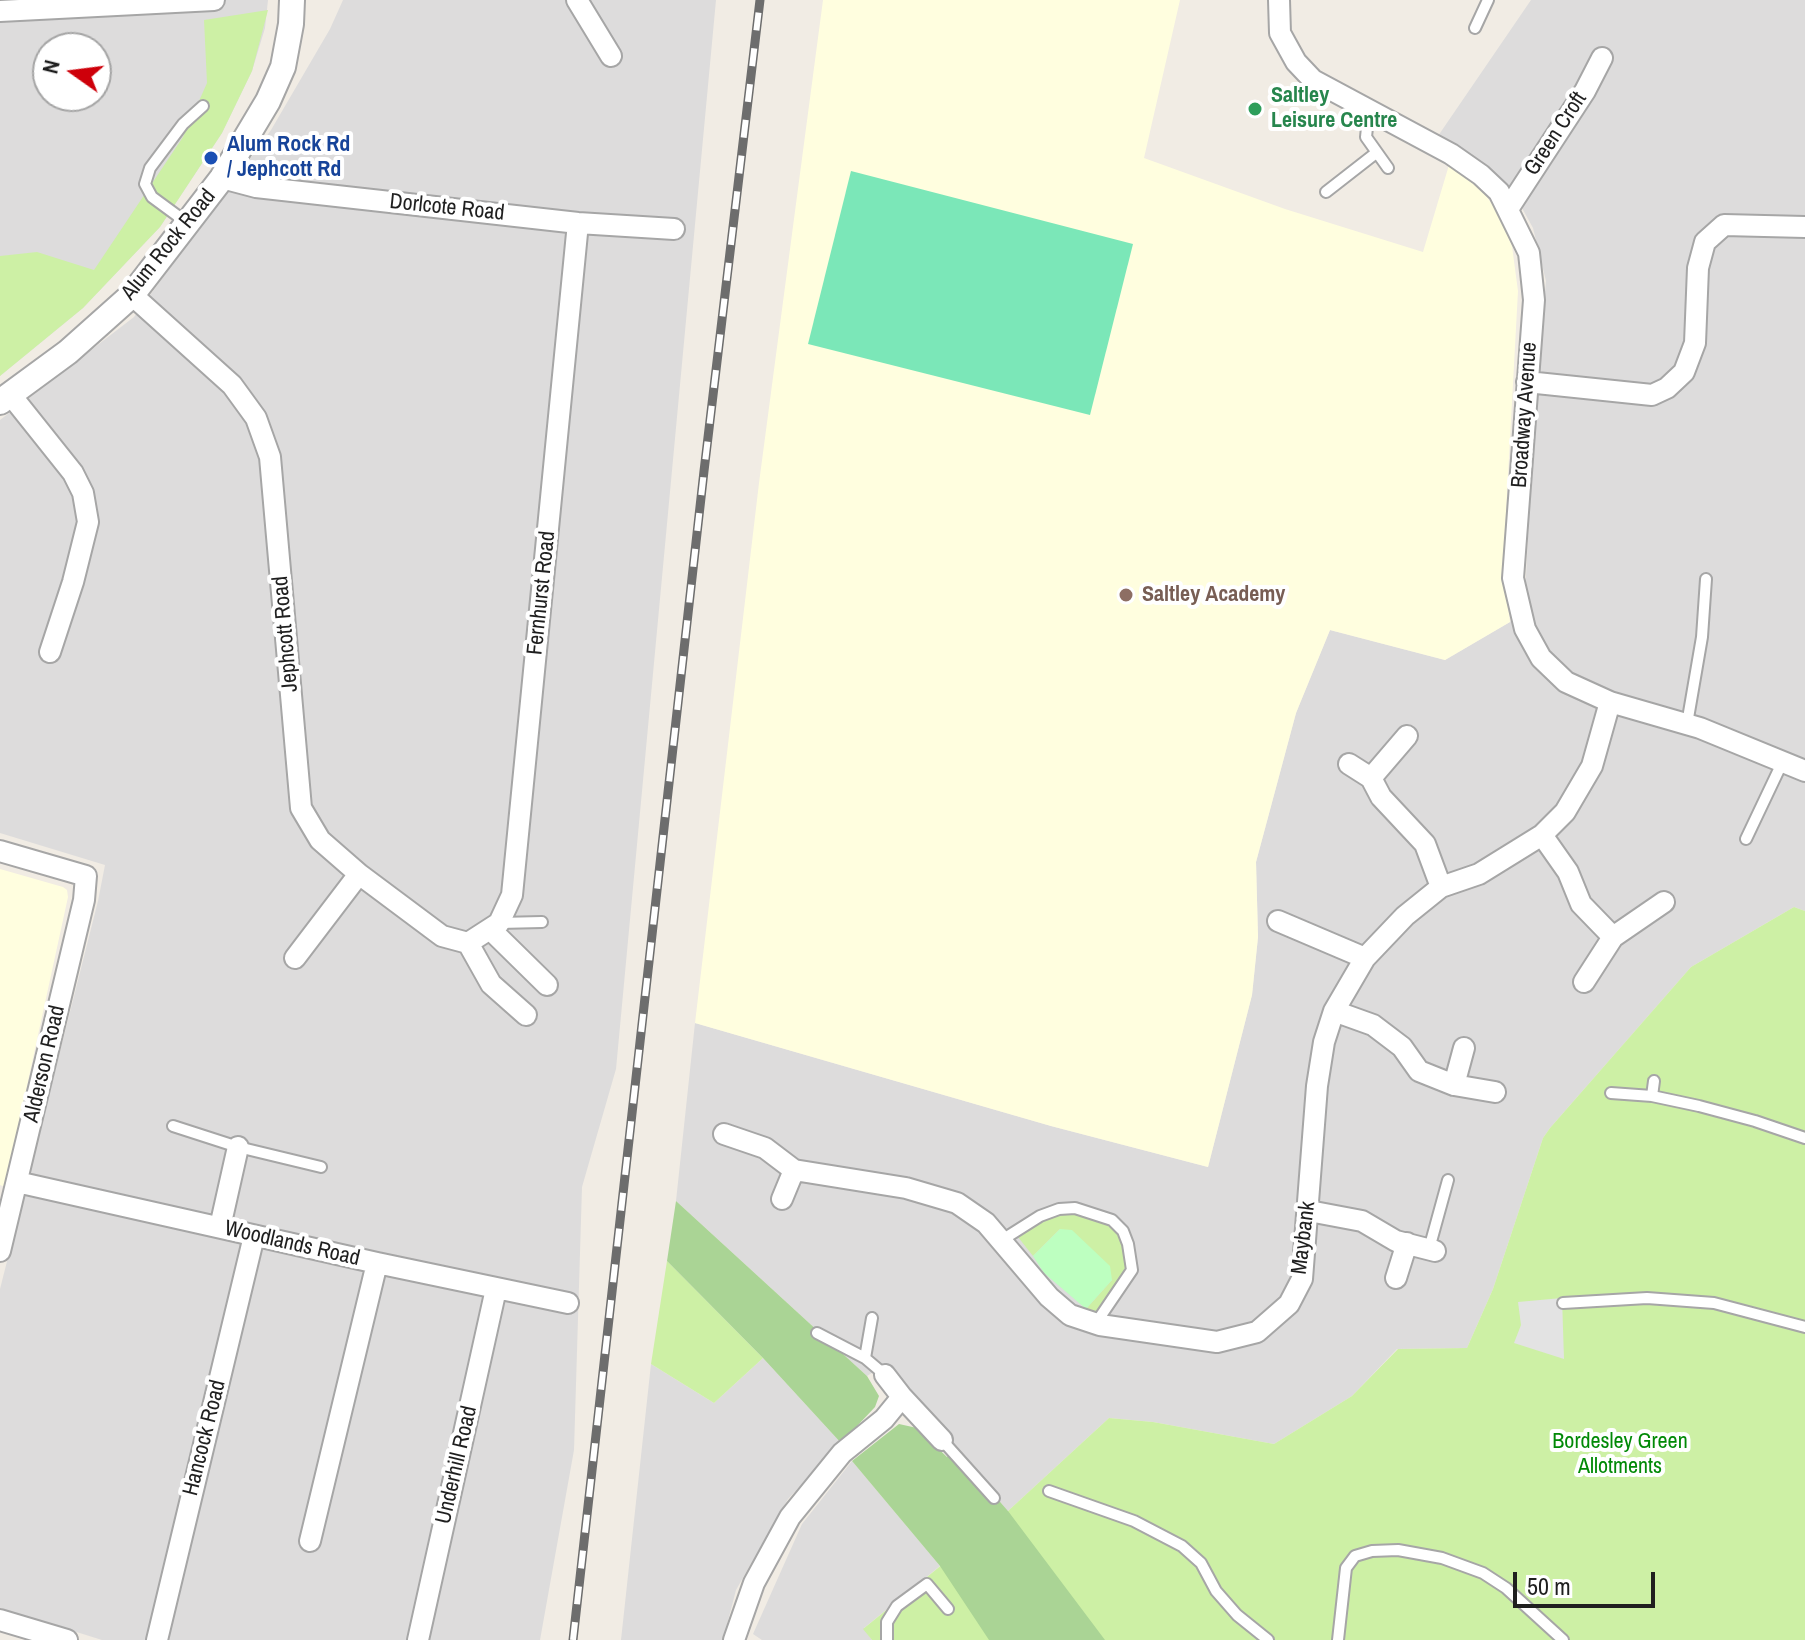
<!DOCTYPE html>
<style>
body{margin:0}
#map{position:relative;width:1805px;height:1640px;overflow:hidden;background:#f1ece4;font-family:"Archivo Narrow",sans-serif}
canvas{display:block}
.north{position:absolute;left:32px;top:32px;width:80px;height:80px;box-sizing:border-box;background:#fff;border:2px solid #a5a5a5;border-radius:50%;rotate:284deg;font-size:22px;font-weight:700;line-height:32px;text-align:center;color:#1f1f1f}
.north::after{content:'';display:block;margin:auto;width:28px;height:36px;background:#ce000a;clip-path:polygon(50% 0,100% 100%,50% 72%,0 100%)}
.scale{position:absolute;left:1513px;top:1572px;width:142px;height:36px;box-sizing:border-box;border:4px solid #1f1f1f;border-top:0;padding-left:10px;font-size:24px;line-height:28px;white-space:nowrap;color:#1f1f1f;-webkit-text-stroke:6px #fff;paint-order:stroke}
</style>
<div id="map">
<canvas width="1805" height="1640"></canvas>
<div class="north">N</div>
<div class="scale">50 m</div>
</div>
<script>
const g = document.querySelector('canvas').getContext('2d');
g.lineJoin = 'round';
function fillPath(path, color) { g.fillStyle = color; g.fill(path, 'evenodd'); }
const shape = rows => new Path2D(rows.map(r => 'M' + r).join(''));
function trace(path, color, width, dash) { g.strokeStyle = color; g.lineWidth = width; g.lineCap = dash ? 'butt' : 'round'; g.setLineDash(dash || []); g.stroke(path); }
function write(font, color, halo, rows, align = 'center') {
  g.font = font + ' "Archivo Narrow",sans-serif'; g.lineWidth = 8; g.setLineDash([]); g.textBaseline = 'middle'; g.strokeStyle = halo; g.fillStyle = color; for (const [text, x, y, turn = 0] of rows) {
    g.save(); g.translate(x, y); g.rotate((+turn || 0) * Math.PI / 180); g.textAlign = isNaN(turn) ? turn : align; if (halo) g.strokeText(text, 0, 0); g.fillText(text, 0, 0); g.restore();
  }
}
fillPath(shape([
 [0,0,268,0,265,28,252,71,222,133,160,227,83,308,0,376],
 [48,48,96,48,96,96,48,96],
 [343,0,716,0,616,1069,582,1187,574,1450,540,1640,102,1640,0,1608,0,1289,98,901,105,865,0,833,0,420,134,317,271,130,330,29],
 [1531,0,1805,0,1805,911,1794,907,1691,967,1550,1128,1543,1138,1493,1289,1467,1348,1397,1349,1352,1396,1274,1444,1153,1422,1109,1418,1008,1511,954,1449,918,1397,886,1364,867,1376,676,1201,695,1023,1051,1126,1208,1167,1252,995,1258,937,1256,862,1296,713,1330,630,1445,660,1510,622,1525,596,1535,397,1546,281,1533,228,1510,186,1438,136],
 [763,1358,841,1443,788,1499,736,1590,723,1640,621,1640,651,1364,714,1403],
 [852,1461,940,1566,864,1628,872,1640,762,1640,753,1634,802,1524]
]), '#dddcdc');
fillPath(shape([
 [823,0,1180,0,1144,158,1285,209,1423,252,1449,165,1476,183,1496,209,1512,246,1518,291,1503,568,1510,622,1445,660,1330,630,1296,713,1256,862,1258,937,1252,995,1208,1167,1051,1126,695,1023,759,483],
 [0,869,63,887,67,890,68,897,5,1187,0,1185]
]), '#fffedf');
fillPath(shape([
 [268,10,252,71,222,133,160,227,83,308,0,376,0,256,37,252,94,270,183,137,207,83,204,20],
 [1794,907,1805,911,1805,1640,872,1640,863,1629,1008,1511,1109,1418,1153,1422,1274,1444,1352,1396,1398,1349,1467,1348,1493,1289,1543,1138,1550,1128,1691,967],
 [1075,1212,1103,1221,1124,1240,1129,1260,1114,1290,1095,1313,1086,1309,1112,1280,1060,1229,1033,1256,1018,1237,1053,1216],
 [667,1261,763,1358,714,1403,651,1364]
]), '#cdf0a5');
fillPath(shape([
 [676,1201,867,1376,879,1396,875,1407,841,1443,763,1358,667,1261],
 [899,1424,917,1428,947,1457,954,1449,1008,1511,1105,1640,989,1640,940,1566,852,1461]
]), '#aad495');
fillPath(shape([
 [1060,1229,1072,1230,1110,1266,1112,1280,1086,1309,1044,1273,1033,1256]
]), '#bdffc0');
fillPath(shape([
 [851,171,1133,244,1090,415,808,344]
]), '#7be7b8');
fillPath(shape([
 [1562,1298,1564,1359,1514,1343,1521,1325,1518,1302]
]), '#e3e3e3');
const service = shape([
 [1475,28,1488,0],
 [1369,109,1366,137,1388,168],
 [1326,192,1376,153],
 [186,222,152,197,145,184,150,168,183,124,203,106],
 [1687,724,1702,637,1706,579],
 [1746,839,1783,761],
 [499,923,542,922],
 [1611,1093,1652,1096,1699,1106,1755,1121,1805,1138],
 [1652,1096,1654,1081],
 [173,1126,238,1147,321,1167],
 [1002,1240,1040,1216,1059,1209,1075,1208,1112,1220,1123,1231,1128,1244,1132,1270,1096,1323],
 [1429,1249,1448,1180],
 [1563,1303,1647,1298,1714,1303,1805,1327],
 [817,1333,865,1358,885,1375],
 [865,1358,872,1318],
 [942,1440,994,1498],
 [1049,1491,1134,1521,1182,1546,1201,1563,1216,1591,1237,1615,1268,1640],
 [887,1640,887,1622,897,1606,927,1584,948,1609],
 [1338,1640,1346,1568,1355,1556,1372,1551,1398,1550,1442,1558,1483,1573,1506,1588,1563,1640]
]);
const minor = shape([
 [577,0,611,56],
 [1279,0,1280,33,1296,62,1313,80,1451,154,1481,175,1499,192,1529,253,1534,300,1513,578,1525,629,1541,658,1566,682,1610,702,1700,728,1805,771],
 [0,11,214,0],
 [222,178,256,187,578,223,674,229],
 [1508,209,1585,91,1602,58],
 [132,295,232,385,256,418,270,457,301,808,320,840,359,874,442,936,468,943],
 [1527,382,1652,395,1667,388,1684,372,1695,343,1698,268,1705,242,1724,225,1805,227],
 [10,394,73,473,83,493,88,522,73,582,50,652],
 [1349,764,1371,778,1381,797,1425,844,1441,887],
 [1371,778,1407,736],
 [1542,835,1568,872,1581,904,1613,937,1584,982],
 [0,851,86,876,84,900,0,1251],
 [1278,921,1365,958],
 [491,930,547,985],
 [1613,937,1664,902],
 [468,943,499,923,512,895,578,223],
 [468,943,491,984,526,1015],
 [295,958,359,874],
 [1334,1011,1373,1025,1402,1047,1419,1071,1454,1085,1495,1092],
 [1454,1085,1464,1048],
 [724,1134,765,1148,794,1170,906,1188,957,1203,986,1223,1049,1297,1070,1315,1100,1325,1217,1342,1257,1332,1289,1304,1302,1279,1317,1086,1324,1042,1334,1011,1365,958,1405,916,1441,887,1479,874,1542,835,1565,812,1592,766,1610,702],
 [17,1182,377,1263,568,1303],
 [782,1199,794,1170],
 [1309,1211,1362,1221,1396,1241,1435,1251],
 [220,1227,238,1147],
 [1396,1278,1407,1243],
 [902,1397,942,1440],
 [310,1541,377,1263],
 [0,1620,67,1640],
 [157,1640,254,1236],
 [418,1640,496,1289],
 [734,1640,754,1583,790,1517,842,1453,884,1419,902,1397,885,1375]
]);
const tertiary = shape([
 [0,402,68,352,132,295,222,178,268,101,283,67,291,24,292,0]
]);
trace(service, '#a6a6a6', 14);
trace(minor, '#a6a6a6', 24);
trace(tertiary, '#a6a6a6', 28);
trace(service, '#fff', 10);
trace(minor, '#fff', 20);
trace(tertiary, '#fff', 24);
const rail = shape([
 [573,1640,704,471,760,0]
]);
trace(rail, '#6d6d6d', 9);
trace(rail, '#fff', 6, [18]);
for (const [x, y, r, color] of [
 [1255,109,8,"#2e9e5b"],
 [211,158,8,"#1a4fb4"],
 [1126,595,8,"#8d6e63"]
]) { const dot = new Path2D(); dot.arc(x, y, r, 0, 2 * Math.PI); g.fillStyle = color; g.fill(dot); trace(dot, '#fff', 3); }
write('bold 22px', '#27864d', '#fff', [
 ["Saltley",1271,96],
 ["Leisure Centre",1271,121]
], 'left');
write('22px', '#1f1f1f', '#fff', [
 ["Green Croft",1556,134,-57],
 ["Dorlcote Road",447,208,6],
 ["Alum Rock Road",169,245,-51],
 ["Broadway Avenue",1525,415,-86],
 ["Fernhurst Road",542,593,-84],
 ["Jephcott Road",286,634,-95],
 ["Alderson Road",45,1064,-77],
 ["Maybank",1304,1238,-83],
 ["Woodlands Road",292,1244,13],
 ["Hancock Road",205,1438,-76],
 ["Underhill Road",457,1465,-77]
]);
write('bold 22px', '#164399', '#fff', [
 ["Alum Rock Rd",227,145],
 ["/ Jephcott Rd",227,170]
], 'left');
write('bold 22px', '#785e54', '#fff', [
 ["Saltley Academy",1142,595]
], 'left');
write('22px', '#018906', '#fff', [
 ["Bordesley Green",1620,1442],
 ["Allotments",1620,1467]
]);
</script>
